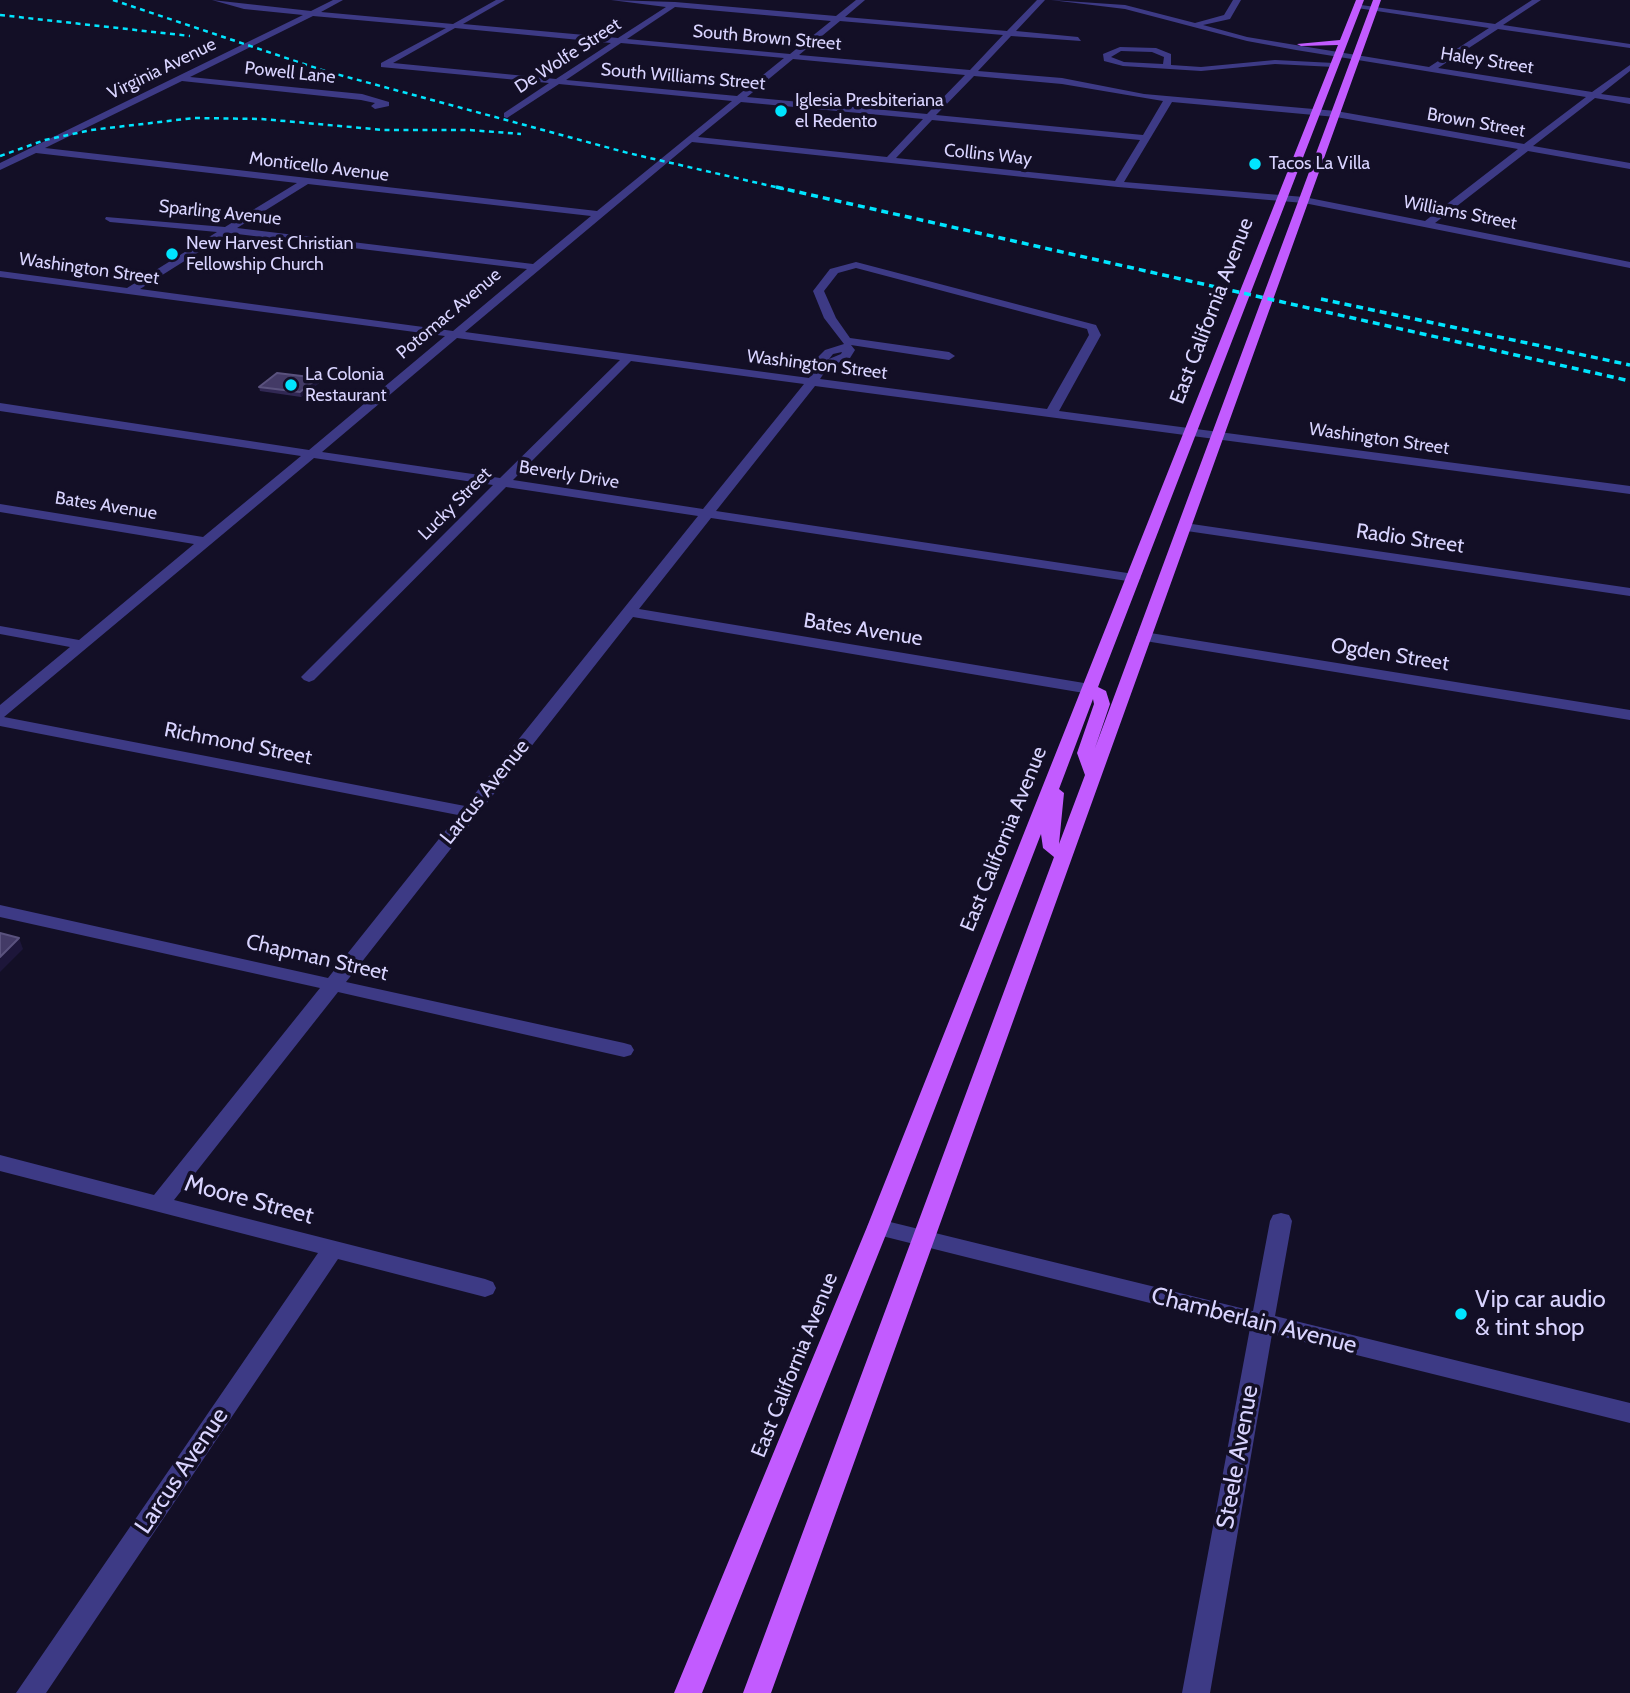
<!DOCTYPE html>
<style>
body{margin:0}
canvas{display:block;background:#130f26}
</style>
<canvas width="1630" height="1693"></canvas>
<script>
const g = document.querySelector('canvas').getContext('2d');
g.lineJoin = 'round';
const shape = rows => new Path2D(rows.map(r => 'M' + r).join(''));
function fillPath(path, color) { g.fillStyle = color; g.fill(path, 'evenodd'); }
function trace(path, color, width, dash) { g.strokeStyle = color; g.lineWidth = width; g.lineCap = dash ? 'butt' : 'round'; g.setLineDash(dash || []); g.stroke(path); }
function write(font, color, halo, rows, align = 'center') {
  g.font = font + ' Cabin,sans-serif'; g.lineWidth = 7; g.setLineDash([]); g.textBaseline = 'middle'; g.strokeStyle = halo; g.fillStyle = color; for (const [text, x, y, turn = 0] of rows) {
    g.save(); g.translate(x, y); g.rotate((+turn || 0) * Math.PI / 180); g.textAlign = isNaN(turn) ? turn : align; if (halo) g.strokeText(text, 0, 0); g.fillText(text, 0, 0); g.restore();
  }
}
fillPath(shape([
 [212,0,311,11,333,0,343,0,321,12,453,24,496,0,505,0,463,24,618,38,666,7,611,0,675,2,836,16,856,0,865,0,845,17,1007,31,1037,0,1045,0,1016,31,1078,37,1081,41,1011,36,978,71,1062,78,1144,94,1336,111,1524,144,1586,97,1296,50,1247,41,1125,9,1051,0,1125,5,1195,23,1224,15,1233,0,1241,0,1230,19,1203,25,1247,37,1429,67,1489,28,1357,8,1354,4,1495,24,1532,0,1541,0,1503,25,1630,44,1630,48,1498,29,1438,68,1592,92,1630,65,1630,71,1601,94,1630,98,1630,104,1595,98,1533,146,1630,163,1630,169,1528,151,1435,223,1630,262,1630,268,1304,203,1118,187,692,142,465,332,809,378,818,365,817,358,825,350,844,344,824,318,813,291,830,269,856,262,1096,325,1101,335,1059,411,1630,486,1630,494,815,386,716,511,1134,574,1141,578,1134,582,711,518,639,609,1090,684,1098,689,1090,694,633,617,346,982,624,1043,631,1045,634,1050,631,1055,624,1057,338,992,174,1200,485,1279,493,1282,496,1288,493,1294,485,1297,338,1259,46,1693,16,1693,318,1253,0,1171,0,1155,154,1195,320,988,0,917,0,905,328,978,458,815,0,726,0,705,70,647,0,634,0,626,79,640,194,544,0,512,0,504,203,537,301,456,0,411,0,403,309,450,445,336,0,277,0,271,127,288,217,232,110,222,105,219,106,217,225,227,297,183,36,153,0,170,0,163,303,15,244,9,212,0],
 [675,7,831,21,790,54,627,39,675,7],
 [313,16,446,28,381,63,381,67,549,83,504,113,504,117,507,118,559,84,732,101,597,211,45,148,182,81,361,100,375,103,371,106,375,109,389,106,389,102,362,94,190,77,313,16],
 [840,21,1003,35,970,70,799,55,840,21],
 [455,28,611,43,556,79,393,63,455,28],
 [621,43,784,58,737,96,566,80,621,43],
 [793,59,965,75,927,114,747,97,793,59],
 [974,76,1062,84,1163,101,1143,135,936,115,974,76],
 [741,102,923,119,887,157,698,137,741,102],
 [1172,102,1336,117,1518,149,1425,221,1304,197,1124,182,1172,102],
 [932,120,1140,140,1115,181,896,158,932,120],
 [308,184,591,216,533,264,237,228,308,184],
 [229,233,527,269,453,331,140,289,229,233],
 [856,268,1087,329,1089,335,1047,409,820,379,828,367,850,358,855,350,851,345,949,360,955,356,949,352,850,338,836,318,824,291,838,273,856,268],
 [457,338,620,360,500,478,322,452,457,338],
 [842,352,841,354,829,359,833,354,842,352],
 [631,361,804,384,703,509,513,480,631,361],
 [314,458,493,485,301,677,304,680,309,682,314,680,506,487,698,516,465,806,4,717,314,458],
 [1120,47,1156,48,1171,54,1171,65,1201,67,1275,60,1334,63,1338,65,1334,67,1275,64,1201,71,1123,66,1104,61,1103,54,1120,47],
 [1121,51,1152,52,1164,57,1163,64,1124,62,1111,57,1121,51],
 [1185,523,1630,588,1630,596,1180,530,1178,527,1185,523],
 [1144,632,1630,710,1630,720,1139,640,1136,637,1139,634,1144,632],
 [1281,1213,1289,1215,1292,1221,1275,1316,1630,1403,1630,1423,1272,1334,1210,1693,1182,1693,1250,1328,870,1233,867,1227,870,1221,878,1219,1253,1311,1270,1221,1273,1215,1281,1213]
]), '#3d3a85');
fillPath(shape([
 [1356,0,1364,0,1098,687,1106,691,1110,704,1095,748,1373,0,1381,0,771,1693,743,1693,1054,857,1043,848,1041,834,889,1227,702,1693,674,1693,867,1227,1338,45,1301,46,1297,44,1340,40,1356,0],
 [1093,699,1094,704,1077,753,1085,775,1059,844,1064,793,1059,789,1093,699]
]), '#c25bff');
trace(shape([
 [113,0,325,71,628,153,784,189],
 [0,15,190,36],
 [0,156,45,140,91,130,194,118,262,119,384,130,470,130,521,134]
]), '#00e5ff', 2.5, [5, 4.5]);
trace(shape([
 [776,187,1630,381],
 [1321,299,1630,365]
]), '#00e5ff', 3.5, [7, 5]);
fillPath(shape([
 [319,383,301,397,260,391,259,387]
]), '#312854');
fillPath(shape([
 [318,378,319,383,301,397,300,392],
 [19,938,23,949,0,972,0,957]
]), '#1d163a');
const building = shape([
 [277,373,318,378,300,392,259,387,277,373],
 [0,933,19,938,0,957,0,933]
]);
fillPath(building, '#433a66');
trace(building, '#5a527e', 2);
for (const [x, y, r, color] of [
 [781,111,7,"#00e5ff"],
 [1255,164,7,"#00e5ff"],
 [172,254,7,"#00e5ff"],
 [291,385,7,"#00e5ff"],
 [1461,1314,7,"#00e5ff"]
]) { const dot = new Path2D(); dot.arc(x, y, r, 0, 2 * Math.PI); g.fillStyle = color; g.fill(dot); trace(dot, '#130f26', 2.5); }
write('18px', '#d9d4ff', '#130f26', [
 ["South Brown Street",767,38,5],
 ["De Wolfe Street",568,56,-33],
 ["Haley Street",1487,61,9],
 ["Virginia Avenue",162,69,-26],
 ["Powell Lane",290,73,6],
 ["South Williams Street",683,77,5],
 ["Brown Street",1476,123,10],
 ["Collins Way",988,155,6],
 ["Monticello Avenue",319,167,7],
 ["Sparling Avenue",220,213,6],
 ["Williams Street",1460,213,11],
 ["Washington Street",89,269,8],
 ["Potomac Avenue",449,314,-40],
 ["Washington Street",817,365,7],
 ["Washington Street",1379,439,8],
 ["Beverly Drive",569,475,9],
 ["Lucky Street",455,504,-45],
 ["Bates Avenue",106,506,9]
]);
write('18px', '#d9d4ff', '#130f26', [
 ["Iglesia Presbiteriana",795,101],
 ["el Redento",795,122],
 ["Tacos La Villa",1269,164],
 ["New Harvest Christian",186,244],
 ["Fellowship Church",186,265],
 ["La Colonia",305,375],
 ["Restaurant",305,396]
], 'left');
write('21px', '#d9d4ff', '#130f26', [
 ["East California Avenue",1212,311,-69],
 ["Radio Street",1410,539,8],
 ["Bates Avenue",863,630,9],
 ["Ogden Street",1390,655,9],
 ["Richmond Street",238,744,11],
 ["Larcus Avenue",485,792,-51],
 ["East California Avenue",1004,839,-68],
 ["Chapman Street",317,958,13],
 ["East California Avenue",795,1365,-68]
]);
write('24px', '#d9d4ff', '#130f26', [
 ["Moore Street",249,1200,15],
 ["Chamberlain Avenue",1254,1321,14],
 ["Steele Avenue",1238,1457,-80],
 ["Larcus Avenue",182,1471,-56]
]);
write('24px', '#d9d4ff', '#130f26', [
 ["Vip car audio",1475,1300],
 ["& tint shop",1475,1328]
], 'left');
</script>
